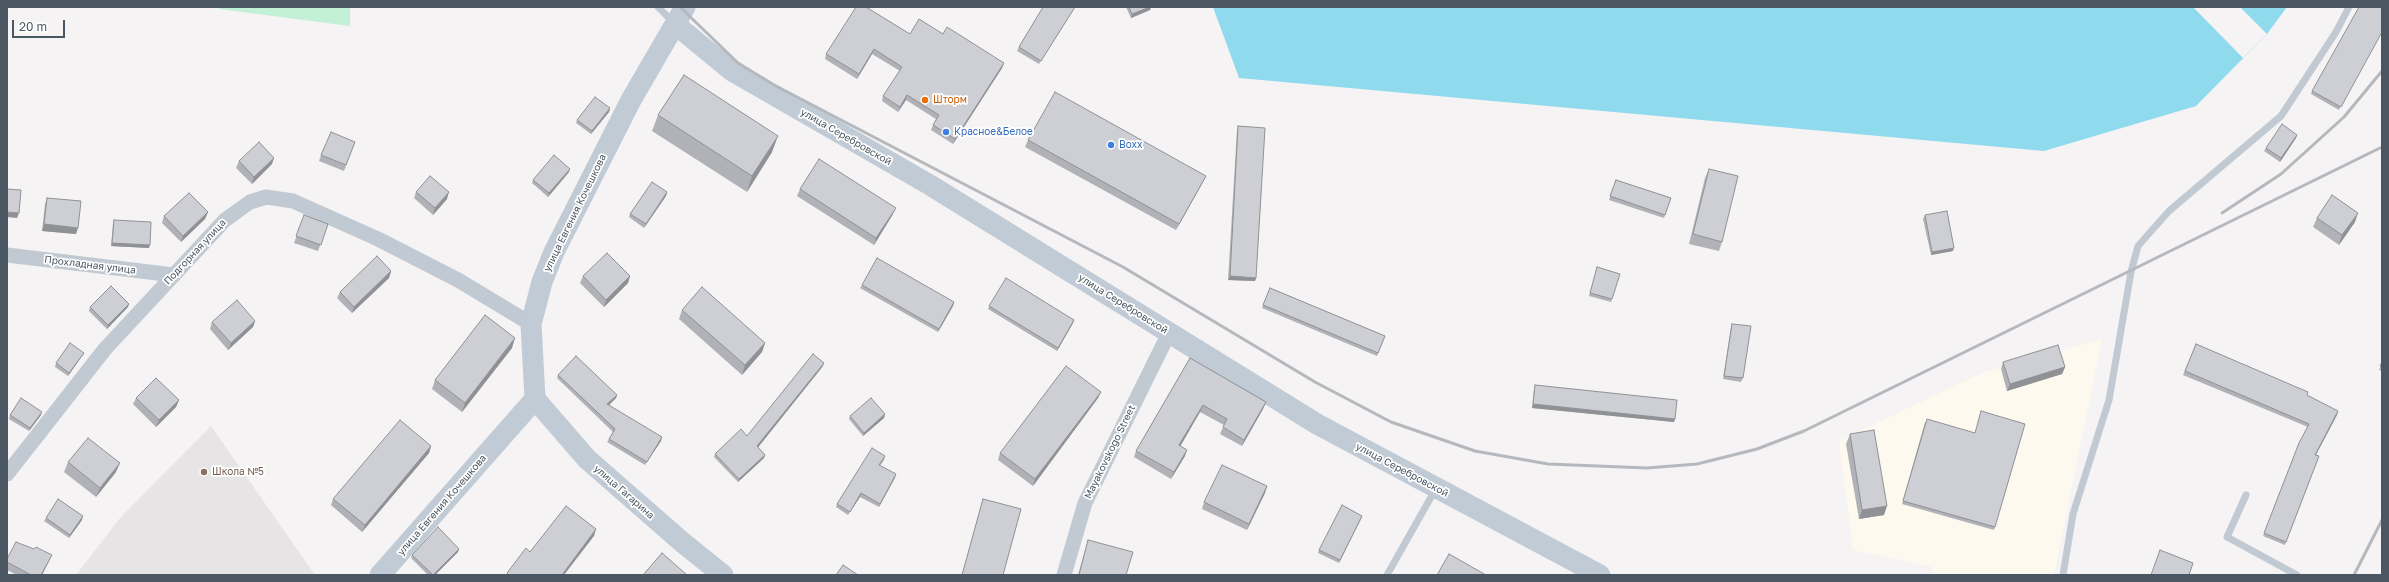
<!DOCTYPE html>
<meta charset="utf-8">
<style>
body{margin:0}
#map{position:relative;width:2389px;height:582px;overflow:hidden;background:#f5f3f3;font-family:"Golos Text",sans-serif}
canvas{display:block}
.frame{position:absolute;inset:0;border:8px solid #4a5661;pointer-events:none}
.scale{position:absolute;left:12px;top:20px;width:53px;height:18px;box-sizing:border-box;border:2px solid #4a5661;border-top:0;padding-left:5px;font-size:12px;line-height:14px;white-space:nowrap;color:#4a5661;-webkit-text-stroke:3px #fff;paint-order:stroke}
</style>
<div id="map">
<canvas width="2389" height="582"></canvas>
<div class="frame"></div>
<div class="scale">20 m</div>
</div>
<script>
const g = document.querySelector('canvas').getContext('2d');
g.lineJoin = 'round';
function fillPath(path, color) { g.fillStyle = color; g.fill(path, 'evenodd'); }
const shape = rows => new Path2D(rows.map(r => 'M' + r).join(''));
function trace(path, color, width, dash) { g.strokeStyle = color; g.lineWidth = width; g.lineCap = dash ? 'butt' : 'round'; g.setLineDash(dash || []); g.stroke(path); }
function write(font, color, halo, rows, align = 'center') {
  g.font = font + ' "Golos Text",sans-serif'; g.lineWidth = 3.5; g.setLineDash([]); g.textBaseline = 'middle'; g.strokeStyle = halo; g.fillStyle = color; for (const [text, x, y, turn = 0] of rows) {
    g.save(); g.translate(x, y); g.rotate((+turn || 0) * Math.PI / 180); g.textAlign = isNaN(turn) ? turn : align; if (halo) g.strokeText(text, 0, 0); g.fillText(text, 0, 0); g.restore();
  }
}
fillPath(shape([
 [2102,339,2054,575,1932,575,1933,567,1853,550,1839,441,1984,372]
]), '#fdf9ef');
fillPath(shape([
 [211,426,315,575,76,575,120,518]
]), '#e6e4e5');
fillPath(shape([
 [219,7,350,7,350,26,219,9]
]), '#c3f1d5');
fillPath(shape([
 [1213,7,2287,7,2267,34,2196,106,2044,151,1239,78]
]), '#90daee');
fillPath(shape([
 [2193,7,2240,7,2267,34,2243,58]
]), '#f5f3f3');
trace(shape([
 [658,7,673,22],
 [2246,495,2227,537,2297,575],
 [1387,575,1435,490],
 [2063,575,2073,514,2109,400,2131,272,2138,246,2169,211,2281,116,2336,32,2349,7]
]), '#c1cad2', 7);
trace(shape([
 [7,255,174,275],
 [7,474,105,349,225,220,250,202,266,197,293,201,378,239,458,280,531,324],
 [1064,575,1085,503,1169,333]
]), '#c1cad2', 15);
trace(shape([
 [676,25,732,71,930,185,1317,424,1600,575],
 [535,399,587,459,682,542,723,575],
 [380,575,535,399,531,324,542,282,554,252,631,100,685,7]
]), '#c1cbd6', 21);
trace(shape([
 [680,7,738,63,774,85,1123,267,1315,382,1391,422,1475,451,1548,464,1647,468,1697,464,1757,449,1804,431,2382,147],
 [2222,213,2281,174,2344,117,2382,71],
 [2354,575,2382,520]
]), '#b5b8bd', 3);
fillPath(shape([
 [1043,7,1075,7,1039,64,1017,51,1019,47],
 [1126,7,1151,7,1150,10,1131,18],
 [2382,7,2339,110,2311,94,2312,91],
 [910,34,943,34,1004,63,1002,68,953,144,931,130,933,125,936,119,906,100,898,112,882,101,883,96,900,71,872,54,857,79,825,59,826,54],
 [610,108,609,112,591,134,576,123,577,120],
 [658,115,772,152,747,192,652,131],
 [1238,126,1256,278,1255,281,1228,280,1237,130],
 [2297,135,2296,138,2280,162,2264,151,2266,148],
 [1028,140,1203,182,1176,230,1025,147],
 [355,142,344,171,319,161,321,155],
 [239,161,272,164,252,184,236,168],
 [1709,169,1722,242,1719,251,1689,244,1705,178],
 [569,172,548,197,532,183,533,180],
 [1616,180,1671,198,1664,218,1609,200],
 [800,189,893,214,874,245,797,196],
 [416,192,447,199,433,215,414,198],
 [667,192,666,196,644,228,629,217,630,214],
 [47,198,76,234,42,231,45,204],
 [208,212,205,219,181,242,162,223,164,216],
 [304,215,328,224,318,251,294,243],
 [1925,215,1953,251,1931,255,1923,219],
 [2317,218,2355,222,2339,245,2313,227],
 [114,220,149,248,111,246,113,223],
 [1597,267,1620,274,1611,302,1589,296],
 [391,271,389,278,352,313,337,298,340,292],
 [583,276,630,276,628,283,604,307,580,283],
 [862,285,954,302,953,306,938,332,860,288],
 [1270,288,1385,336,1377,356,1262,308],
 [989,306,1074,320,1073,323,1057,351,988,309],
 [90,307,128,307,107,329,89,311],
 [682,310,765,343,762,352,742,375,679,319],
 [255,321,253,327,228,350,210,329,212,322],
 [1732,324,1743,378,1741,382,1723,379,1731,327],
 [2196,344,2307,395,2337,415,2316,455,2319,456,2285,545,2263,536,2299,443,2308,427,2183,375],
 [512,348,462,412,432,389,435,380],
 [84,353,82,356,68,376,55,367,56,363],
 [1190,358,1266,402,1263,409,1242,446,1220,434,1224,425,1200,412,1180,446,1185,456,1171,479,1134,457,1136,451],
 [2003,362,2065,367,2062,374,2007,391,2001,369],
 [2382,362,2382,371,2379,370],
 [823,366,758,447,765,455,764,458,738,482,714,457,715,454,747,436],
 [558,375,617,395,616,398,609,405,661,441,645,465,607,442,609,439,613,432,557,378],
 [1535,385,1675,419,1674,422,1532,408,1534,389],
 [1101,392,1098,398,1033,486,998,460,1000,453],
 [136,398,179,400,176,407,156,427,133,404],
 [885,414,884,418,863,436,849,419,850,416],
 [10,415,41,415,29,431,9,419],
 [1925,422,1995,527,1994,530,1902,504],
 [1850,434,1884,515,1859,519,1846,444],
 [431,446,429,453,362,532,331,505,333,499],
 [885,456,884,460,880,466,896,474,879,507,860,497,848,515,836,507,837,504],
 [68,462,116,472,96,497,64,472],
 [1267,486,1265,493,1247,530,1202,509,1204,502],
 [983,499,1003,575,962,575,980,509],
 [1362,516,1339,563,1318,553,1319,550],
 [46,518,82,520,69,538,44,521],
 [1088,540,1126,575,1078,575,1085,550],
 [459,549,458,552,435,575,428,575,411,558,412,555],
 [7,559,49,561,42,575,17,575,7,570]
]), '#b0b2b7');
fillPath(shape([
 [1151,7,1150,10,1131,18,1132,14],
 [874,49,872,54,857,79,859,74],
 [1004,63,1002,68,953,144,955,139],
 [907,95,906,100,898,112,900,107],
 [610,108,609,112,591,134,592,131],
 [2297,135,2296,138,2280,162,2281,158],
 [778,136,772,152,747,192,752,176],
 [274,158,272,164,252,184,254,177],
 [570,169,569,172,548,197,549,193],
 [1206,176,1203,182,1176,230,1179,224],
 [449,192,447,199,433,215,435,208],
 [667,192,666,196,644,228,646,224],
 [896,208,893,214,874,245,876,238],
 [7,212,19,213,17,218,7,217],
 [208,212,205,219,181,242,183,236],
 [2358,213,2355,222,2339,245,2342,235],
 [44,224,78,228,76,234,42,231],
 [112,243,150,245,149,248,111,246],
 [1954,248,1953,251,1931,255,1932,252],
 [391,271,389,278,352,313,354,307],
 [630,276,628,283,604,307,606,300],
 [1230,276,1256,278,1255,281,1228,280],
 [954,302,953,306,938,332,939,329],
 [129,304,128,307,107,329,108,325],
 [1074,320,1073,323,1057,351,1058,348],
 [255,321,253,327,228,350,231,343],
 [515,338,512,348,462,412,465,403],
 [765,343,762,352,742,375,745,365],
 [84,353,82,356,68,376,69,373],
 [824,363,823,366,756,450,757,446],
 [2065,367,2062,374,2007,391,2010,384],
 [1101,392,1098,398,1033,486,1035,479],
 [617,395,616,398,606,408,607,404],
 [179,400,176,407,156,427,159,420],
 [1266,402,1263,409,1242,446,1244,440],
 [1533,404,1675,419,1674,422,1532,408],
 [1203,405,1200,412,1177,452,1179,445],
 [2338,411,2337,415,2314,458,2315,455],
 [42,412,41,415,29,431,30,428],
 [885,414,884,418,863,436,864,433],
 [662,437,661,441,645,465,647,462],
 [431,446,429,453,362,532,365,525],
 [1187,450,1185,456,1171,479,1174,472],
 [765,455,764,458,738,482,739,479],
 [120,463,116,472,96,497,100,488],
 [896,474,895,478,879,507,880,504],
 [1267,486,1265,493,1247,530,1249,524],
 [861,493,860,497,848,515,850,512],
 [1887,506,1884,515,1859,519,1862,510],
 [83,516,82,520,69,538,70,535],
 [1362,516,1361,519,1339,563,1340,560],
 [596,529,594,536,564,575,561,575],
 [459,549,458,552,435,575,433,575],
 [52,555,42,575,41,575]
]), '#909195');
const building = shape([
 [856,7,866,7,910,34,919,19,943,34,947,27,1004,63,955,139,933,125,939,115,907,95,900,107,883,96,902,67,874,49,859,74,826,54,856,7],
 [1043,7,1075,7,1041,61,1019,47,1043,7],
 [1129,7,1150,7,1132,14,1129,7],
 [2359,7,2382,7,2382,32,2341,107,2312,91,2359,7],
 [684,75,778,136,752,176,658,115,684,75],
 [1055,92,1206,176,1179,224,1028,140,1055,92],
 [595,97,610,108,592,131,577,120,595,97],
 [2282,124,2297,135,2281,158,2266,148,2282,124],
 [1238,126,1265,128,1256,278,1230,276,1238,126],
 [331,132,355,142,346,165,321,155,331,132],
 [259,142,274,158,254,177,239,161,259,142],
 [554,155,570,169,549,193,533,180,554,155],
 [819,159,896,208,876,238,800,189,819,159],
 [1709,169,1738,176,1722,242,1693,234,1709,169],
 [430,176,449,192,435,208,416,192,430,176],
 [1616,180,1671,198,1665,215,1610,196,1616,180],
 [652,182,667,192,646,224,630,214,652,182],
 [7,189,21,190,19,213,7,212,7,189],
 [189,193,208,212,183,236,164,216,189,193],
 [2332,195,2358,213,2342,235,2317,218,2332,195],
 [47,198,81,201,78,228,44,224,47,198],
 [1947,211,1954,248,1932,252,1925,215,1947,211],
 [304,215,328,224,321,245,296,236,304,215],
 [114,220,151,222,150,245,112,243,114,220],
 [607,253,630,276,606,300,583,276,607,253],
 [377,256,391,271,354,307,340,292,377,256],
 [877,258,954,302,939,329,862,285,877,258],
 [1597,267,1620,274,1612,299,1590,293,1597,267],
 [1006,278,1074,320,1058,348,989,306,1006,278],
 [111,286,129,304,108,325,90,307,111,286],
 [702,287,765,343,745,365,682,310,702,287],
 [1270,288,1385,336,1378,353,1263,305,1270,288],
 [237,300,255,321,231,343,212,322,237,300],
 [485,315,515,338,465,403,435,380,485,315],
 [1732,324,1751,326,1743,378,1724,376,1732,324],
 [70,343,84,353,69,373,56,363,70,343],
 [2196,344,2308,392,2307,395,2338,411,2315,455,2319,456,2286,542,2264,533,2299,443,2309,424,2185,371,2196,344],
 [2058,345,2065,367,2010,384,2003,362,2058,345],
 [813,354,824,363,757,446,765,455,739,479,715,454,741,429,747,436,813,354],
 [576,356,617,395,607,404,662,437,647,462,609,439,615,429,558,375,576,356],
 [1190,358,1266,402,1244,440,1223,427,1227,419,1203,405,1179,445,1187,450,1174,472,1136,451,1190,358],
 [2382,362,2382,367,2380,366,2382,362],
 [1066,366,1101,392,1035,479,1000,453,1066,366],
 [156,378,179,400,159,420,136,398,156,378],
 [1535,385,1677,400,1675,419,1533,404,1535,385],
 [21,398,42,412,30,428,10,415,21,398],
 [871,398,885,414,864,433,850,416,871,398],
 [1981,411,2025,424,1995,527,1903,501,1927,419,1975,433,1981,411],
 [400,420,431,446,365,525,333,499,400,420],
 [1874,430,1887,506,1862,510,1850,434,1874,430],
 [88,438,120,463,100,488,68,462,88,438],
 [872,448,885,456,879,465,896,474,880,504,861,493,850,512,837,504,872,448],
 [1222,465,1267,486,1249,524,1204,502,1222,465],
 [58,499,83,516,70,535,46,518,58,499],
 [983,499,1021,509,1003,575,962,575,983,499],
 [1342,505,1362,516,1340,560,1319,550,1342,505],
 [566,506,596,529,562,575,509,575,507,573,526,548,530,552,566,506],
 [438,527,459,549,433,575,412,555,438,527],
 [1088,540,1133,552,1126,575,1079,575,1088,540],
 [16,542,34,549,36,547,52,555,41,575,31,575,7,562,7,559,16,542],
 [2160,550,2193,563,2189,575,2151,575,2160,550],
 [662,553,687,575,643,575,662,553],
 [1449,554,1486,575,1437,575,1449,554],
 [843,565,858,575,836,575,843,565]
]);
fillPath(building, '#cdcfd5');
trace(building, '#909195', 1);
for (const [x, y, r, color] of [
 [925,100,4,"#e8710a"],
 [946,132,4,"#3f7fe0"],
 [1111,145,4,"#3f7fe0"],
 [204,472,4,"#8d6e63"]
]) { const dot = new Path2D(); dot.arc(x, y, r, 0, 2 * Math.PI); g.fillStyle = color; g.fill(dot); trace(dot, '#fff', 1.5); }
write('10px', '#c56008', '#fff', [
 ["Шторм",933,100]
], 'left');
write('10px', '#366cbe', '#fff', [
 ["Красное&Белое",954,132],
 ["Boxx",1119,145]
], 'left');
write('10px', '#4a5661', '#fff', [
 ["улица Серебровской",846,137,30],
 ["улица Евгения Кочешкова",575,213,-64],
 ["Подгорная улица",195,252,-47],
 ["Прохладная улица",90,265,7],
 ["улица Серебровской",1123,304,32],
 ["Mayakovskogo Street",1110,452,-64],
 ["улица Серебровской",1402,470,28],
 ["улица Гагарина",624,492,41],
 ["улица Евгения Кочешкова",442,505,-49]
]);
write('10px', '#785e54', '#fff', [
 ["Школа №5",212,472]
], 'left');
</script>
